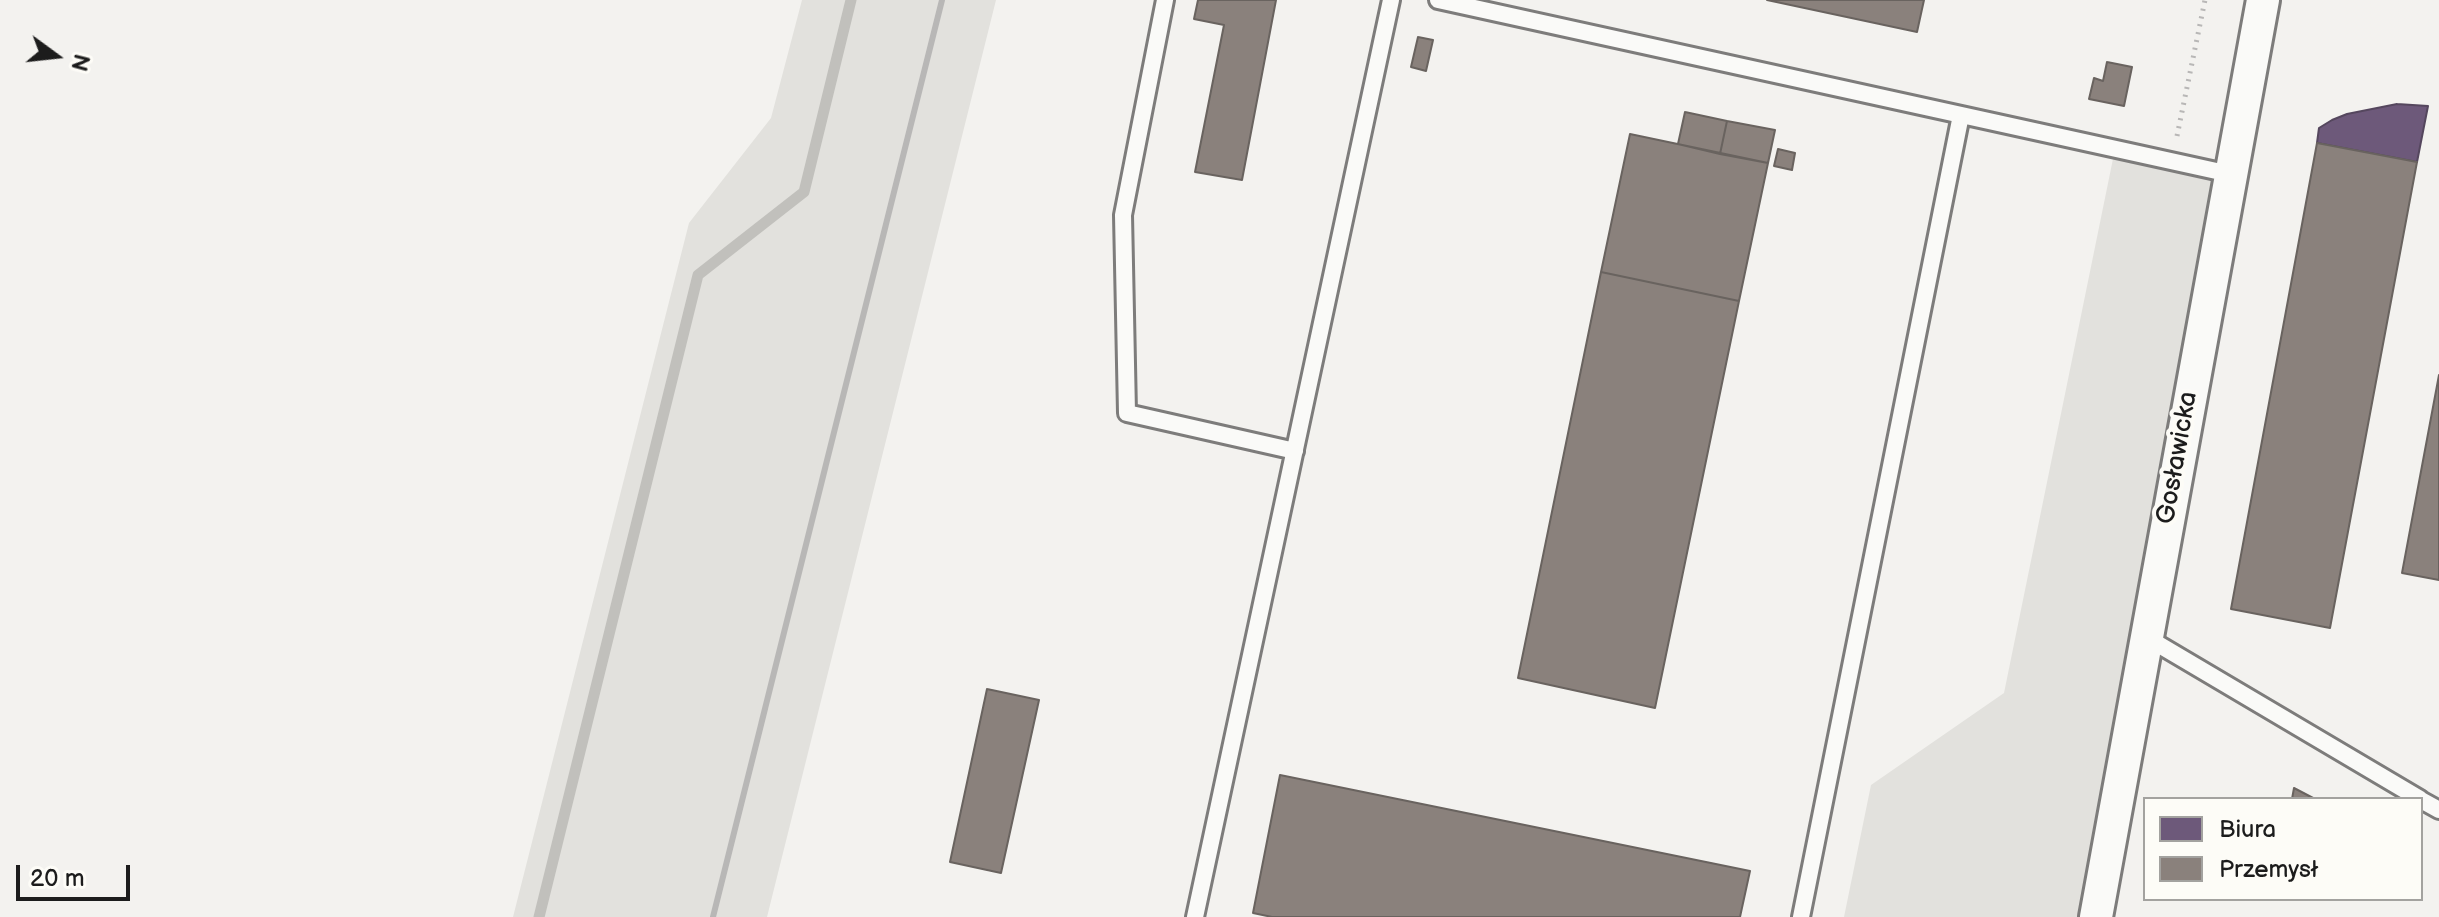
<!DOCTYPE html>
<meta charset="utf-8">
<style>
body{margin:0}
#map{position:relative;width:2439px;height:917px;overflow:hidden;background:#f3f2ef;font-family:"Balsamiq Sans",sans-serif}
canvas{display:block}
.legend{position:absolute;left:2143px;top:797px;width:280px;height:104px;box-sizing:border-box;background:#fdfcf7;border:2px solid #a3a29f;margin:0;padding:10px 14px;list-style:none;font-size:24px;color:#1c1c1c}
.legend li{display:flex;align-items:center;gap:16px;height:40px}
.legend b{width:40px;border:2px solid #a3a29f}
.north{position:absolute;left:16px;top:16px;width:80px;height:80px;-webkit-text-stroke:6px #fdfcf7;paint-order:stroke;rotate:105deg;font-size:22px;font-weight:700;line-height:32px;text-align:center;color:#1c1c1c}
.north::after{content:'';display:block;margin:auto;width:28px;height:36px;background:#1c1c1c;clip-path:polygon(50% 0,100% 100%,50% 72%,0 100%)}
.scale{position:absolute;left:16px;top:865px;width:114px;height:36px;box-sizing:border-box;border:4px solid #1c1c1c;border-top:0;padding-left:10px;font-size:24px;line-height:28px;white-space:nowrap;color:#1c1c1c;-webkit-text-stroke:6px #fdfcf7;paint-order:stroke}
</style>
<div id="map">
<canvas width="2439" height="917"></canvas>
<ul class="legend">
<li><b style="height:22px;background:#6d597a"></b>Biura</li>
<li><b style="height:22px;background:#8a817c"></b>Przemysł</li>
</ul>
<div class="north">N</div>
<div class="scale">20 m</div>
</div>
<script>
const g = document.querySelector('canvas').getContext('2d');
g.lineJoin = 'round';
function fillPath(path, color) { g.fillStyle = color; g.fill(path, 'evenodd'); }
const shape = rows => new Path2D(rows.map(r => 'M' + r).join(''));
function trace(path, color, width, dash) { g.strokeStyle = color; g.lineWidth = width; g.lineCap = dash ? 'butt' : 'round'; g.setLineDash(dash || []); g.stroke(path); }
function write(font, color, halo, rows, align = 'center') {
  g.font = font + ' "Balsamiq Sans",sans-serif'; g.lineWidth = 8; g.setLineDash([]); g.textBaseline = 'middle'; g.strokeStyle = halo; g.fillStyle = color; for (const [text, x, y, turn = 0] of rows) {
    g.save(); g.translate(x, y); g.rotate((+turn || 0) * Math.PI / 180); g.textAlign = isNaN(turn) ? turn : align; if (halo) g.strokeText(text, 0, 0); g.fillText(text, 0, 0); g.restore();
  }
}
fillPath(shape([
 [802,0,996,0,767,917,513,917,689,223,771,118],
 [2115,149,2230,174,2096,917,1844,917,1871,785,2004,693]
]), '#e2e1dd');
const offices = shape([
 [2397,104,2428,106,2417,162,2317,143,2319,128,2332,120,2347,114,2397,104]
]);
fillPath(offices, '#6d597a');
trace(offices, '#55475e', 2);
const industry = shape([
 [1198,0,1276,0,1242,180,1195,172,1224,25,1194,19,1198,0],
 [1767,0,1924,0,1917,32,1767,0],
 [1418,37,1433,40,1426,71,1411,67,1418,37],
 [2107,62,2132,67,2124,106,2089,99,2094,78,2103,81,2107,62],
 [1685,112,1727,121,1720,154,1678,144,1685,112],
 [1727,121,1775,130,1768,163,1720,154,1727,121],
 [1630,134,1768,163,1739,301,1601,272,1630,134],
 [2317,143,2417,162,2330,628,2231,609,2317,143],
 [1778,149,1795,153,1792,170,1774,166,1778,149],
 [1601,272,1739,301,1655,708,1518,678,1601,272],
 [2439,375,2439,580,2402,573,2439,375],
 [987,689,1039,700,1001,873,950,862,987,689],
 [1280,775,1750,871,1740,917,1272,917,1253,913,1280,775],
 [2294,788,2315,799,2292,799,2294,788]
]);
fillPath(industry, '#8a817c');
trace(industry, '#69635f', 2);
trace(shape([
 [539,917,698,275,804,192,851,0]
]), '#c1c0bc', 11);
const service = shape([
 [1165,0,1123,215,1127,413,1295,451],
 [1438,0,2230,174],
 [2146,637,2420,799],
 [2421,800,2439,810],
 [1195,917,1391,0],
 [1801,917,1961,115]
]);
const minor = shape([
 [2096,917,2263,0]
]);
trace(service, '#7d7c7b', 22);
trace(minor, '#7d7c7b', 38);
trace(shape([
 [2177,136,2205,0]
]), '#b8b7b6', 5, [2, 6]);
trace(service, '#fafaf8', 16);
trace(minor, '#fafaf8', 32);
trace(shape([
 [713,917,942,0]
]), '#b8b7b6', 6);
write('26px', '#1c1c1c', '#fdfcf7', [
 ["Gosławicka",2178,458,-80]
]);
</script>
